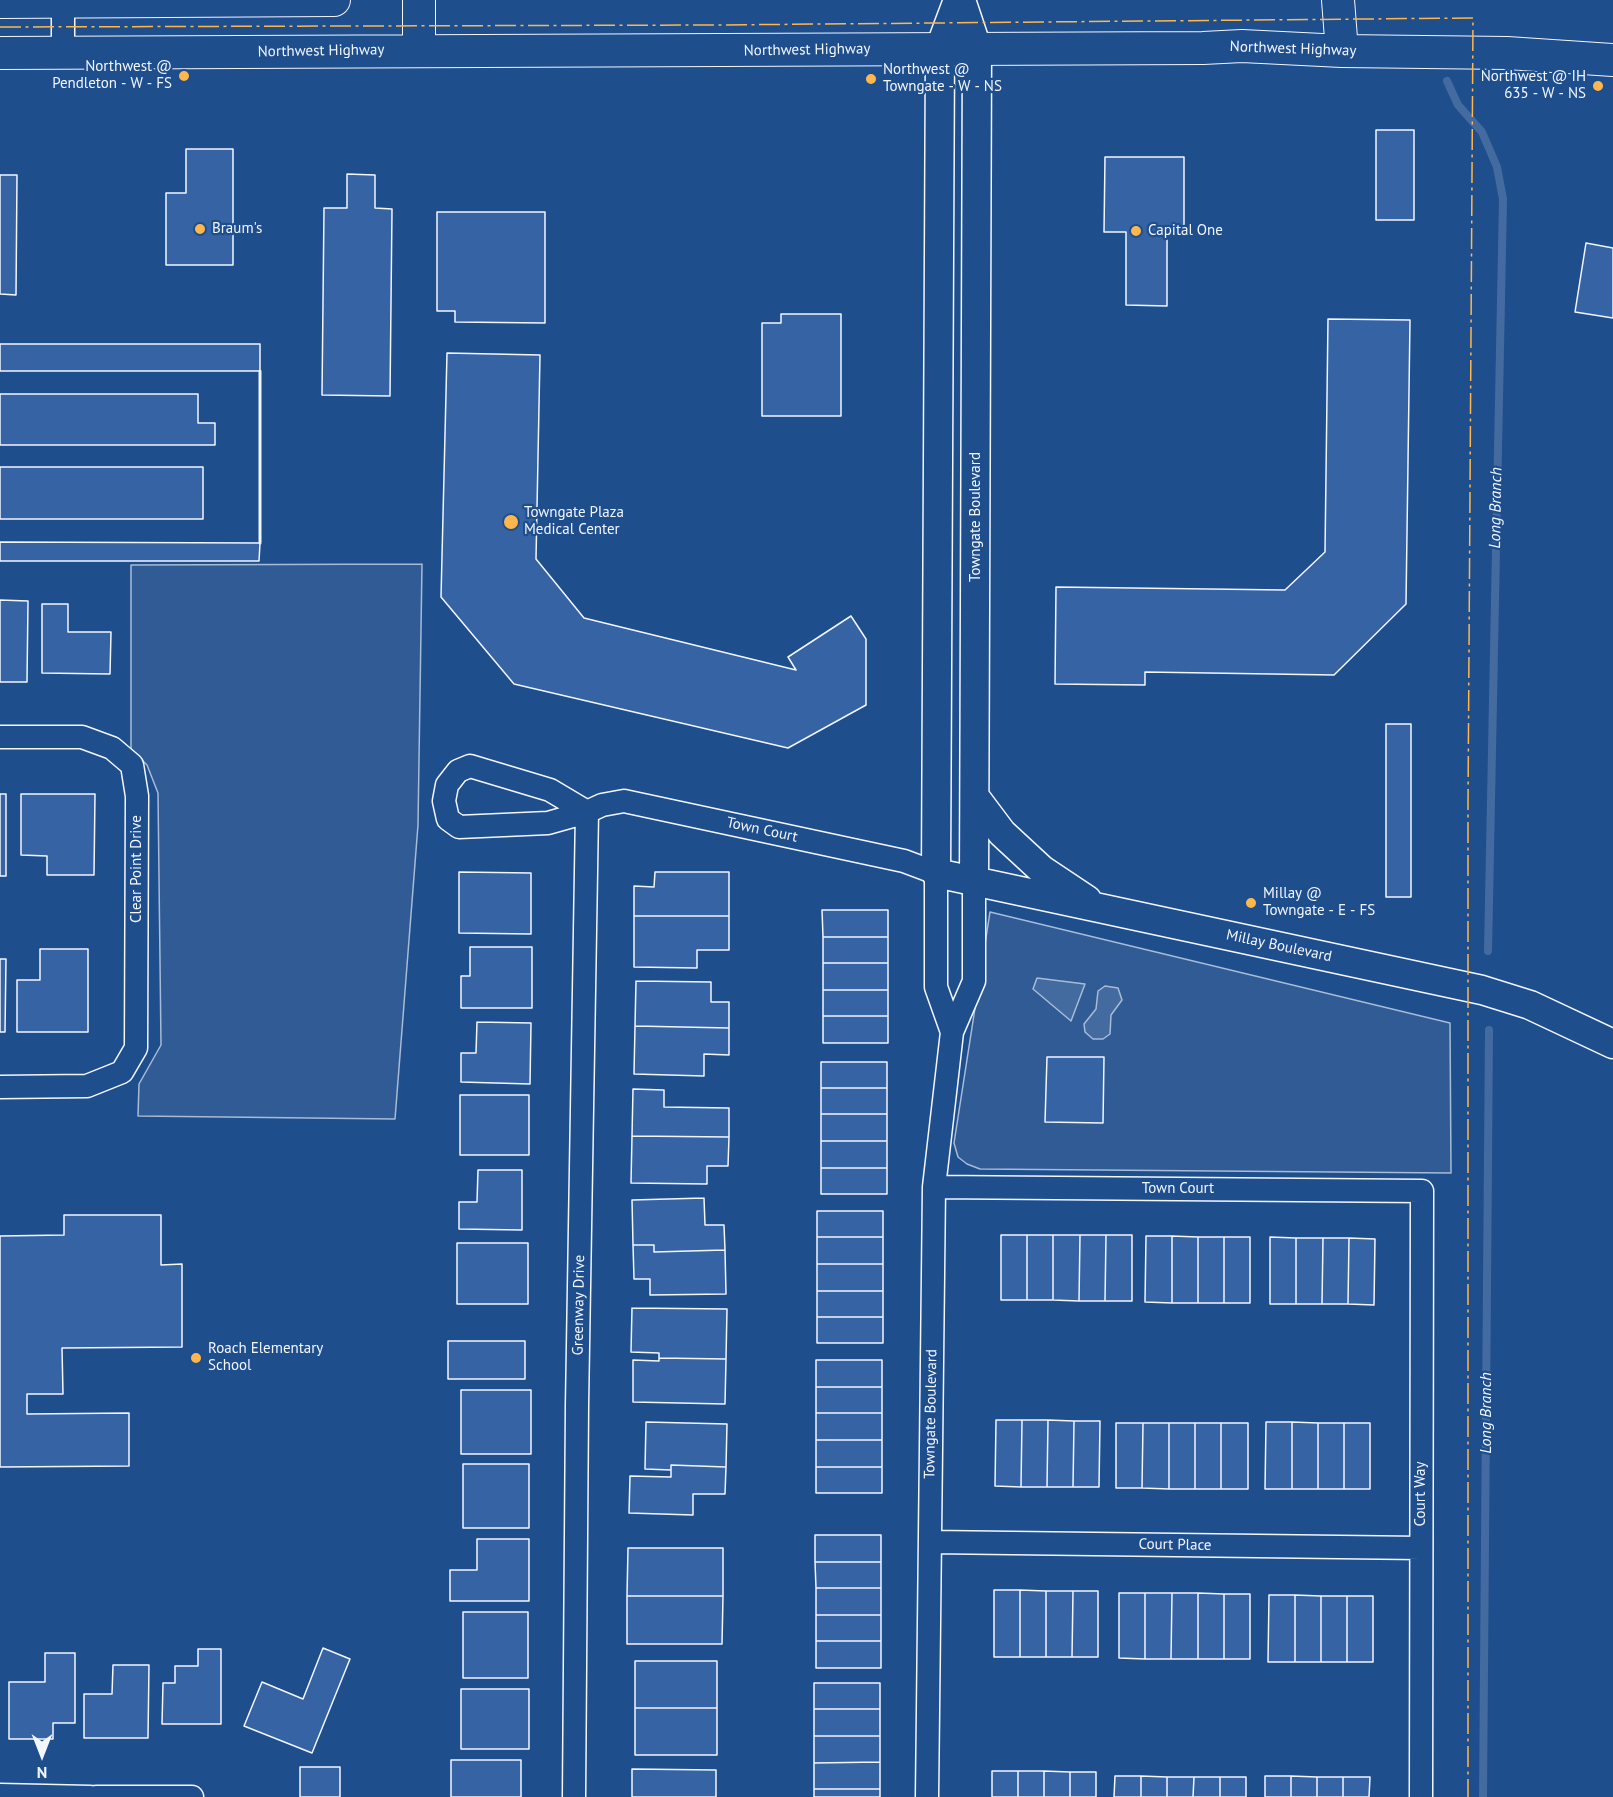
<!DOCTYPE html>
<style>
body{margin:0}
#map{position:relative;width:1613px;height:1797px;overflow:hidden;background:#1f4e8c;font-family:"PT Sans",sans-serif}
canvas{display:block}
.north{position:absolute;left:12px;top:1725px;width:60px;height:60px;-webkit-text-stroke:4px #1f4e8c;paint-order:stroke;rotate:180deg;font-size:16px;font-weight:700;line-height:24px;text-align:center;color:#f2f6ff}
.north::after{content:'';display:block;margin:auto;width:21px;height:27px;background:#f2f6ff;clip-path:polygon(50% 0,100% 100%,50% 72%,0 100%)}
</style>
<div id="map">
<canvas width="1613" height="1797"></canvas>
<div class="north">N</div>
</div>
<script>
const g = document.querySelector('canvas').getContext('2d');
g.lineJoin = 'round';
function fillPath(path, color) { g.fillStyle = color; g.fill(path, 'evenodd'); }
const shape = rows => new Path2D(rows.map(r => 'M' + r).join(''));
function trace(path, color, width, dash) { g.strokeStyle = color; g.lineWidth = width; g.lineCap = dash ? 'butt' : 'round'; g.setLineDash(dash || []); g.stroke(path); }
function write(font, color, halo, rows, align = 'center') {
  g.font = font + ' "PT Sans",sans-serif'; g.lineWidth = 4.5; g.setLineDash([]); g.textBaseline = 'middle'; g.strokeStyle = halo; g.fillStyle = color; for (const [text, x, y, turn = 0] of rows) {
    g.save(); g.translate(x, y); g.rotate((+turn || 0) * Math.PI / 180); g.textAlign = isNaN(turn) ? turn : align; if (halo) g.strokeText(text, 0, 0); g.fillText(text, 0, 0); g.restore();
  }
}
const green = shape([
 [422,564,418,825,395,1119,138,1116,139,1084,161,1045,158,793,147,765,131,749,131,565,422,564],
 [990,912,1450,1023,1451,1173,980,1169,967,1164,958,1157,954,1143,990,912]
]);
fillPath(green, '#305b95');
trace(green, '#a8bbd7', 1.5);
const water = shape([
 [1037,978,1085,984,1071,1021,1033,989,1037,978],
 [1105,986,1118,988,1122,1000,1111,1015,1110,1034,1103,1039,1093,1039,1085,1032,1084,1024,1096,1009,1098,991,1105,986]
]);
fillPath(water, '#446ba0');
trace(water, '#a8bbd7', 1.5);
trace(shape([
 [1447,81,1458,105,1482,132,1497,167,1503,199,1488,951],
 [1483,1797,1489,1030]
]), '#446ba0', 8);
const building = shape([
 [1376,130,1414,130,1414,220,1376,220,1376,130],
 [186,149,233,149,233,265,166,265,166,193,186,193,186,149],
 [1105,157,1184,157,1184,231,1167,231,1167,306,1126,305,1126,232,1104,232,1105,157],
 [347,174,375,175,375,208,392,209,390,396,322,395,324,208,347,208,347,174],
 [0,175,17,175,16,295,0,294,0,175],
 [437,212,545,212,545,323,455,322,455,311,437,311,437,212],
 [1586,243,1613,248,1613,318,1575,312,1586,243],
 [781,314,841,314,841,416,762,416,762,323,781,323,781,314],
 [1328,319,1410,320,1406,604,1334,675,1145,672,1145,685,1055,684,1056,587,1285,590,1325,552,1328,319],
 [0,344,260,344,260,371,0,371,0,344],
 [447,353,540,355,536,559,584,618,796,670,788,657,851,616,866,639,866,705,788,748,514,684,441,597,447,353],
 [0,394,198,394,198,423,215,423,215,445,0,445,0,394],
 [0,467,203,467,203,519,0,519,0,467],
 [0,542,260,543,259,561,0,561,0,542],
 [0,600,28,601,27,682,0,682,0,600],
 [42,604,68,604,68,632,111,632,110,674,42,673,42,604],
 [1386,724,1411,724,1411,897,1386,897,1386,724],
 [0,794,6,794,6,876,0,876,0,794],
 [21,794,95,794,94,875,47,875,47,856,21,855,21,794],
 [459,872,531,873,531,934,459,933,459,872],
 [655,872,729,872,729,916,634,916,634,886,654,887,655,872],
 [822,910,888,910,888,937,823,937,822,910],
 [634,916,729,916,729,950,697,950,697,968,634,967,634,916],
 [823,937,888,937,888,963,823,963,823,937],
 [470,947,532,947,532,1008,461,1008,461,976,470,976,470,947],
 [40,949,88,949,88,1032,17,1032,17,980,40,980,40,949],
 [0,959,6,959,5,1032,0,1032,0,959],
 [823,963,888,963,888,990,823,990,823,963],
 [636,981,711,982,711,1002,729,1002,729,1028,635,1026,636,981],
 [823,990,888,990,888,1016,823,1016,823,990],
 [823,1016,888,1016,888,1043,823,1043,823,1016],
 [477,1022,531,1023,530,1084,461,1082,461,1053,476,1053,477,1022],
 [635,1026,729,1028,729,1055,704,1054,704,1076,634,1074,635,1026],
 [1047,1057,1104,1057,1103,1123,1045,1122,1047,1057],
 [821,1062,887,1062,887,1088,821,1088,821,1062],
 [821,1088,887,1088,887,1114,821,1114,821,1088],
 [633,1089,664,1090,664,1107,729,1108,729,1137,632,1136,633,1089],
 [460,1095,529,1095,529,1155,460,1155,460,1095],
 [821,1114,887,1114,887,1141,821,1141,821,1114],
 [632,1136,729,1137,728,1166,707,1166,707,1184,631,1183,632,1136],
 [821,1141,887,1141,887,1168,821,1168,821,1141],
 [821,1168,887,1168,887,1194,821,1194,821,1168],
 [478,1170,522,1170,522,1230,459,1229,459,1202,477,1202,478,1170],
 [704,1198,705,1225,724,1225,725,1250,654,1252,654,1245,633,1245,632,1200,704,1198],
 [817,1211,883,1211,883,1237,817,1237,817,1211],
 [64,1215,161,1215,161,1265,182,1264,182,1347,62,1348,63,1394,27,1394,27,1414,129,1413,129,1466,0,1467,0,1236,64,1235,64,1215],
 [1001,1235,1027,1235,1027,1300,1001,1300,1001,1235],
 [1027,1235,1053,1235,1053,1300,1027,1300,1027,1235],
 [1053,1235,1080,1235,1079,1301,1053,1300,1053,1235],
 [1080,1235,1106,1235,1105,1301,1079,1301,1080,1235],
 [1106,1235,1132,1235,1132,1301,1105,1301,1106,1235],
 [1146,1236,1172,1236,1172,1303,1145,1302,1146,1236],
 [1172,1236,1198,1237,1198,1303,1172,1303,1172,1236],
 [817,1237,883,1237,883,1264,817,1264,817,1237],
 [1198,1237,1224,1237,1224,1303,1198,1303,1198,1237],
 [1224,1237,1250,1237,1250,1303,1224,1303,1224,1237],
 [1270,1237,1296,1238,1296,1304,1270,1304,1270,1237],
 [1296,1238,1323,1238,1322,1304,1296,1304,1296,1238],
 [1323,1238,1349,1238,1348,1304,1322,1304,1323,1238],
 [1349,1238,1375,1239,1374,1305,1348,1304,1349,1238],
 [457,1243,528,1243,528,1304,457,1304,457,1243],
 [633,1245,654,1245,654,1252,725,1250,726,1294,650,1295,650,1279,634,1279,633,1245],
 [817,1264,883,1264,883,1291,817,1291,817,1264],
 [817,1291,883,1291,883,1317,817,1317,817,1291],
 [632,1308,727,1309,726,1359,659,1358,659,1353,631,1352,632,1308],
 [817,1317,883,1317,883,1343,817,1343,817,1317],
 [448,1341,525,1341,525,1379,448,1379,448,1341],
 [659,1358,726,1359,725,1404,633,1402,633,1360,659,1361,659,1358],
 [816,1360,882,1360,882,1387,816,1387,816,1360],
 [816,1387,882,1387,882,1413,816,1413,816,1387],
 [461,1390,531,1390,531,1454,461,1454,461,1390],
 [816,1413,882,1413,882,1440,816,1440,816,1413],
 [996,1420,1022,1420,1021,1487,995,1486,996,1420],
 [1022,1420,1048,1420,1047,1487,1021,1487,1022,1420],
 [1048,1420,1074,1421,1073,1487,1047,1487,1048,1420],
 [1074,1421,1100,1421,1099,1487,1073,1487,1074,1421],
 [646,1422,727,1424,726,1467,671,1465,671,1470,645,1469,646,1422],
 [1266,1422,1292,1422,1292,1489,1265,1489,1266,1422],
 [1292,1422,1318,1423,1318,1489,1292,1489,1292,1422],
 [1116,1423,1143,1423,1142,1488,1116,1488,1116,1423],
 [1143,1423,1169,1423,1169,1489,1142,1488,1143,1423],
 [1169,1423,1195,1423,1195,1489,1169,1489,1169,1423],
 [1195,1423,1221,1423,1221,1489,1195,1489,1195,1423],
 [1221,1423,1248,1423,1248,1489,1221,1489,1221,1423],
 [1318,1423,1344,1423,1344,1489,1318,1489,1318,1423],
 [1344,1423,1370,1423,1370,1489,1344,1489,1344,1423],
 [816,1440,882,1440,882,1467,816,1467,816,1440],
 [463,1464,529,1464,529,1528,463,1528,463,1464],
 [671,1465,726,1467,725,1494,693,1494,693,1515,629,1513,630,1476,671,1477,671,1465],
 [816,1467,882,1467,882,1493,816,1493,816,1467],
 [815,1535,881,1535,881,1562,815,1562,815,1535],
 [477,1539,529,1539,529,1601,450,1601,450,1570,477,1570,477,1539],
 [628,1548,723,1548,723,1596,627,1596,628,1548],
 [815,1562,881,1562,881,1588,816,1588,815,1562],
 [816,1588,881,1588,881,1615,816,1615,816,1588],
 [994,1590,1020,1590,1020,1657,994,1657,994,1590],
 [1020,1590,1046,1591,1046,1657,1020,1657,1020,1590],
 [1046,1591,1073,1591,1072,1657,1046,1657,1046,1591],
 [1073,1591,1098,1591,1098,1657,1072,1657,1073,1591],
 [1119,1593,1145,1593,1145,1659,1119,1658,1119,1593],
 [1145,1593,1172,1593,1171,1659,1145,1659,1145,1593],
 [1172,1593,1198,1593,1198,1659,1171,1659,1172,1593],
 [1198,1593,1224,1594,1224,1659,1198,1659,1198,1593],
 [1224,1594,1250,1594,1250,1659,1224,1659,1224,1594],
 [1269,1595,1295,1595,1295,1662,1268,1662,1269,1595],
 [1295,1595,1321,1596,1321,1662,1295,1662,1295,1595],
 [627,1596,723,1596,722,1644,627,1644,627,1596],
 [1321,1596,1347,1596,1347,1662,1321,1662,1321,1596],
 [1347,1596,1373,1596,1373,1662,1347,1662,1347,1596],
 [463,1612,528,1612,528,1678,463,1678,463,1612],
 [816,1615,881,1615,881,1641,816,1641,816,1615],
 [816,1641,881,1641,881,1668,816,1668,816,1641],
 [323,1648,350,1659,312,1753,244,1726,262,1682,303,1699,323,1648],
 [198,1649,221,1649,221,1724,162,1724,163,1683,175,1683,175,1666,198,1666,198,1649],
 [45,1653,75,1653,75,1723,53,1723,53,1739,9,1739,9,1682,45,1682,45,1653],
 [635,1661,717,1661,717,1708,635,1708,635,1661],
 [113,1665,149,1665,148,1738,84,1738,84,1694,112,1694,113,1665],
 [814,1683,880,1683,880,1709,814,1709,814,1683],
 [461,1689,529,1689,529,1749,461,1749,461,1689],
 [635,1708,717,1708,717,1755,635,1755,635,1708],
 [814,1709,880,1709,880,1736,814,1736,814,1709],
 [814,1736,880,1736,880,1762,814,1763,814,1736],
 [451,1760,521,1760,521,1797,451,1797,451,1760],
 [880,1762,880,1789,814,1789,814,1763,880,1762],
 [300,1767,340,1767,340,1797,300,1797,300,1767],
 [632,1769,716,1770,716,1797,632,1797,632,1769],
 [992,1771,1018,1771,1018,1797,992,1797,992,1771],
 [1018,1771,1044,1771,1044,1797,1018,1797,1018,1771],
 [1044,1771,1070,1772,1070,1797,1044,1797,1044,1771],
 [1070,1772,1096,1772,1096,1797,1070,1797,1070,1772],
 [1115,1776,1141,1776,1141,1797,1114,1797,1115,1776],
 [1141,1776,1167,1777,1167,1797,1141,1797,1141,1776],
 [1265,1776,1291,1776,1291,1797,1265,1797,1265,1776],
 [1291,1776,1317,1777,1317,1797,1291,1797,1291,1776],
 [1167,1777,1194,1777,1193,1797,1167,1797,1167,1777],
 [1194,1777,1220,1777,1220,1797,1193,1797,1194,1777],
 [1220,1777,1246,1777,1246,1797,1220,1797,1220,1777],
 [1317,1777,1343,1777,1343,1797,1317,1797,1317,1777],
 [1343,1777,1370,1777,1369,1797,1343,1797,1343,1777],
 [814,1789,880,1789,880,1797,814,1797,814,1789]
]);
fillPath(building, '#3563a3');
trace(building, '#f2f6ff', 1.5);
const minor = shape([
 [63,0,63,54],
 [0,737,82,737,112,748,132,765,137,796,136,1048,122,1072,87,1086,0,1087],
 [934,1187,1422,1191,1421,1797],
 [930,1542,1421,1548],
 [0,1795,90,1797],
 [96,1797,192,1797],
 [574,1797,577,1405,587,812,548,823,459,827,448,819,444,801,447,785,458,771,470,766,550,790,587,812,602,805,624,801,904,861,936,873,936,987,952,1032],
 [927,1797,934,1187,952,1032,974,981,974,883]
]);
const tertiary = shape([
 [958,0,940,48,936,873,1482,990,1530,1005,1613,1044],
 [961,0,977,48,974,883],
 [975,797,1002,833,1042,870,1087,900]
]);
const secondary = shape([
 [419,0,419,50],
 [1338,0,1342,51],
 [0,2,334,0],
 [0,53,1203,48,1242,46,1342,51,1507,53,1613,60]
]);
trace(minor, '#f2f6ff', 25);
trace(tertiary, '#f2f6ff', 31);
trace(secondary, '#f2f6ff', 34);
trace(minor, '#1f4e8c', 22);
trace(tertiary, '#1f4e8c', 28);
trace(secondary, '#1f4e8c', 32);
trace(shape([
 [260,543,260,371]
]), '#f2f6ff', 3);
trace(shape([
 [0,27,717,25,1473,18,1468,808,1468,1797]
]), '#ffb74d', 1.5, [21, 4.5, 3, 4.5]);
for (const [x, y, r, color] of [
 [184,76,6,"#ffb74d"],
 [871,79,6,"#ffb74d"],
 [1598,86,6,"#ffb74d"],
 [200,229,6,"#ffb74d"],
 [1136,231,6,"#ffb74d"],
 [511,522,8,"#ffb74d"],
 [1251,903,6,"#ffb74d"],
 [196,1358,6,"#ffb74d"]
]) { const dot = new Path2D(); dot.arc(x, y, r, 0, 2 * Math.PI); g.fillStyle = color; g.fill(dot); trace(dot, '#1f4e8c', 2); }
write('15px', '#f2f6ff', '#1f4e8c', [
 ["Northwest Highway",1293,49,2],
 ["Northwest Highway",807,50,-1],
 ["Northwest Highway",321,51,-1],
 ["Towngate Boulevard",976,517,-90],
 ["Town Court",762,830,12],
 ["Clear Point Drive",137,869,-90],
 ["Millay Boulevard",1279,946,12],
 ["Town Court",1178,1189],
 ["Greenway Drive",579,1305,-89],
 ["Towngate Boulevard",931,1414,-89],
 ["Court Way",1421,1494,-90],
 ["Court Place",1175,1545,1]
]);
write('15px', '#f2f6ff', '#1f4e8c', [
 ["Northwest @",172,67,"right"],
 ["Pendleton - W - FS",172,84,"right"],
 ["Northwest @",883,70],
 ["Towngate - W - NS",883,87],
 ["Northwest @ IH",1586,77,"right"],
 ["635 - W - NS",1586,94,"right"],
 ["Braum's",212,229],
 ["Capital One",1148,231],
 ["Towngate Plaza",524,513],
 ["Medical Center",524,530],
 ["Millay @",1263,894],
 ["Towngate - E - FS",1263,911],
 ["Roach Elementary",208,1349],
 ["School",208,1366]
], 'left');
write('italic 16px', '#f2f6ff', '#1f4e8c', [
 ["Long Branch",1496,508,-89],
 ["Long Branch",1486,1413,-90]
]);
</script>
